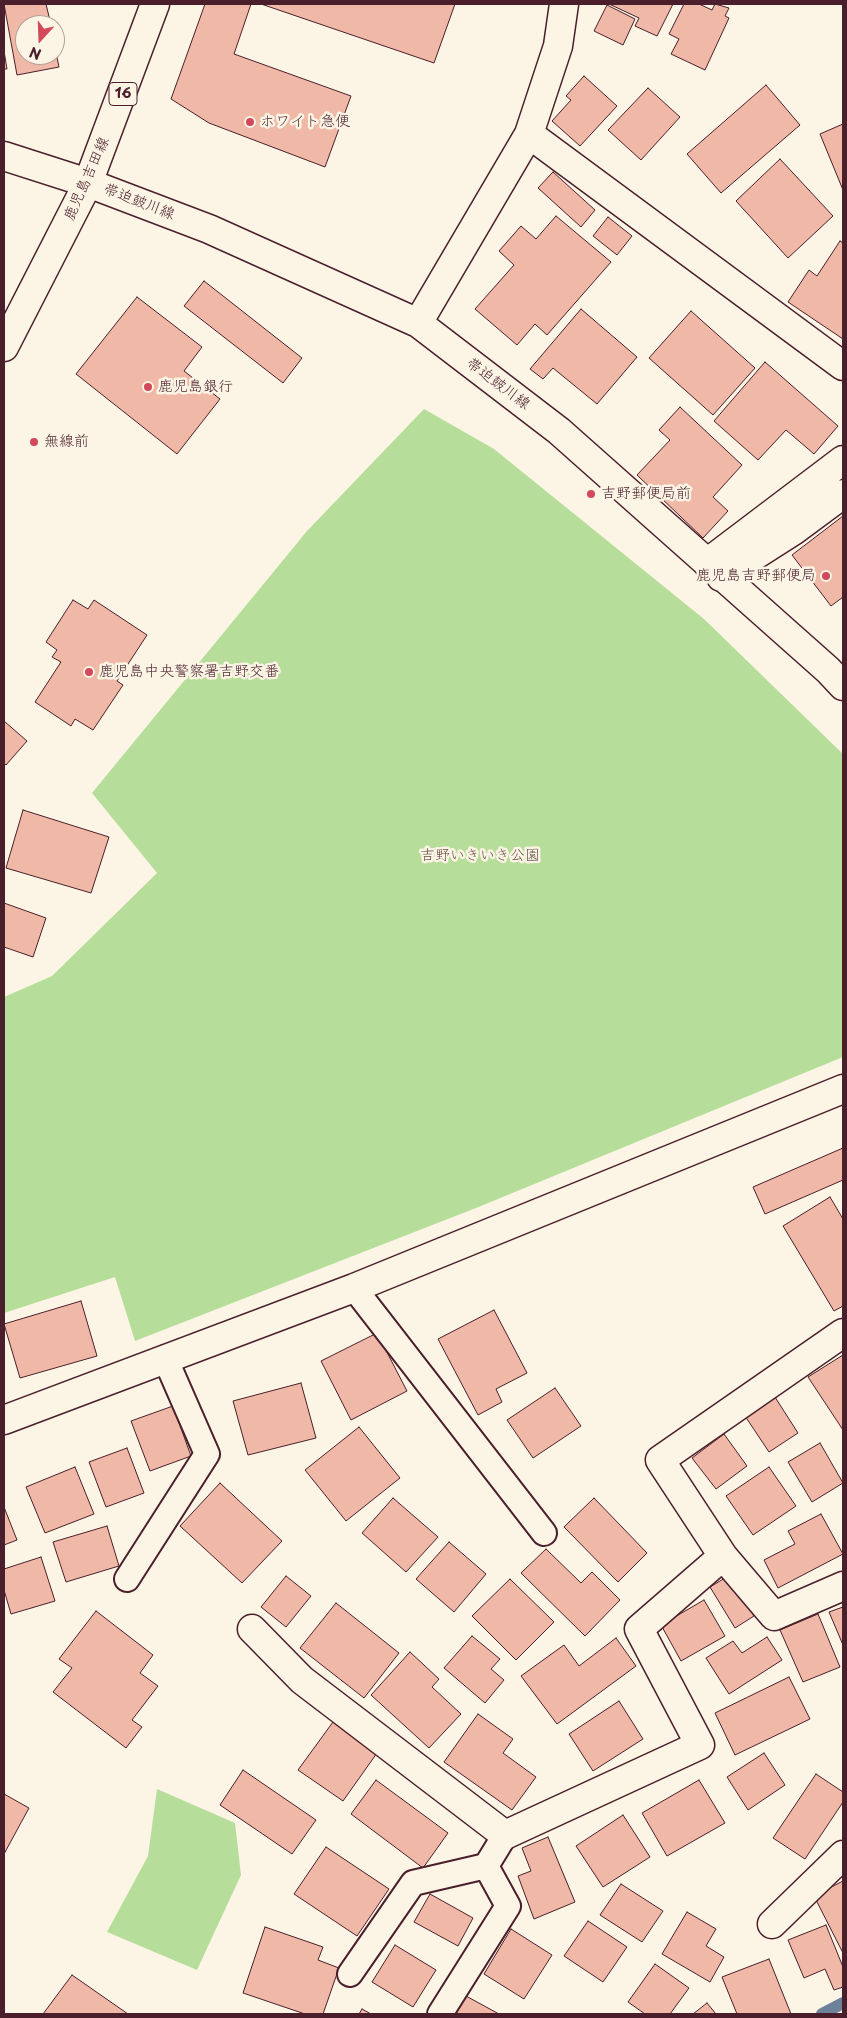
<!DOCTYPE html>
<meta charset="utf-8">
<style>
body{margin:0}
#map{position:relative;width:847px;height:2018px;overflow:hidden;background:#fcf5e5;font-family:"Playpen Sans",sans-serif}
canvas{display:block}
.frame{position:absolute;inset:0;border:5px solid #4a1f2b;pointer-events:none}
.north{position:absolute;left:15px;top:15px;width:50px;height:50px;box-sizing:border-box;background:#fcf5e5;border:1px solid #b59f9b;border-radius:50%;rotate:200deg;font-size:14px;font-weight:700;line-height:20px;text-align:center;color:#4a1f2b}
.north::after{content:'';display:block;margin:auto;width:18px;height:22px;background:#d1495b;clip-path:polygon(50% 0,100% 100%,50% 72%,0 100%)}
</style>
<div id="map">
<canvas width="847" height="2018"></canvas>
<div class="frame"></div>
<div class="north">N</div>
</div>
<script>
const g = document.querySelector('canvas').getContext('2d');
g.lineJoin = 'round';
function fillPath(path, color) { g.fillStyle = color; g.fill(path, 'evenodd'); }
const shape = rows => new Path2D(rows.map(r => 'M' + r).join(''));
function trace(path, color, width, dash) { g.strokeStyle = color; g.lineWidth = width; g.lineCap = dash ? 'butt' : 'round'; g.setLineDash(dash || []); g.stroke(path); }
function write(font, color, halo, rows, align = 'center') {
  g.font = font + ' "Playpen Sans","Klee One",sans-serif'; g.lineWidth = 5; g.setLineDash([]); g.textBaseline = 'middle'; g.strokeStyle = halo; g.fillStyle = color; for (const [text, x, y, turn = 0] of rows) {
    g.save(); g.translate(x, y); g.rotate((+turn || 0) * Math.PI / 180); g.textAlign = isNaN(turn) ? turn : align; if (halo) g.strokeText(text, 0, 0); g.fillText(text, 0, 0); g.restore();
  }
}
fillPath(shape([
 [424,409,494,449,704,619,843,754,843,1057,476,1208,135,1341,115,1277,4,1313,4,997,52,976,157,873,92,793,307,531],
 [157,1789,235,1823,241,1875,197,1970,107,1932,148,1856]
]), '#b6de9a');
trace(shape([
 [822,2014,843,2003]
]), '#6d819a', 12);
const building = shape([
 [4,4,46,4,51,25,25,25,25,55,55,55,55,48,59,67,17,75,4,4],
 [205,4,251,4,234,54,351,96,325,167,209,123,171,99,205,4],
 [261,4,455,4,434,63,261,4],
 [609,4,673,4,657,36,635,26,639,18,609,4],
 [684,4,699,4,712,10,715,4,729,8,725,16,729,18,705,70,671,54,679,39,669,34,684,4],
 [607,5,635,19,623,45,594,31,607,5],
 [4,51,7,69,4,69,4,51],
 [584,76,617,106,580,146,552,121,571,100,566,96,584,76],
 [766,85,800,125,721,193,687,154,766,85],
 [648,88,680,117,641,160,608,130,648,88],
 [843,124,843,190,820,134,843,124],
 [780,159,833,216,788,258,736,201,780,159],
 [553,172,595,210,581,227,538,188,553,172],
 [556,216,611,262,547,335,535,324,517,345,475,309,514,265,499,251,521,226,536,239,556,216],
 [608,217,632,236,617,255,593,236,608,217],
 [840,241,843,243,843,339,788,302,809,270,817,276,840,241],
 [204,281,302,358,283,383,184,306,204,281],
 [137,297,202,347,184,371,220,399,177,454,76,374,137,297],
 [581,309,637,357,597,404,553,368,543,379,530,369,581,309],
 [691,311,755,368,713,415,649,358,691,311],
 [765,362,838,426,814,454,786,430,758,460,714,421,765,362],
 [680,407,742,465,713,497,728,511,703,538,637,475,670,440,659,430,680,407],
 [843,516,843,597,831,606,792,555,843,516],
 [73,600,88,609,94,600,147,635,117,681,123,685,93,730,75,719,71,726,35,702,61,662,52,657,57,650,46,642,73,600],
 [4,721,27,741,6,765,4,763,4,721],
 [23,810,109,837,91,893,6,868,23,810],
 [4,903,46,918,33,957,4,947,4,903],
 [843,1148,843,1180,765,1214,753,1187,843,1148],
 [830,1197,843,1219,843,1306,834,1311,783,1226,830,1197],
 [81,1301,97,1356,20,1378,4,1324,81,1301],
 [494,1310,527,1373,496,1389,502,1402,478,1415,438,1339,494,1310],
 [377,1333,407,1391,351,1420,321,1361,377,1333],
 [843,1355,843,1430,808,1377,843,1355],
 [301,1383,316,1438,248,1455,233,1401,301,1383],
 [555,1388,581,1426,533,1458,507,1420,555,1388],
 [773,1394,798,1433,769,1452,743,1413,773,1394],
 [173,1406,191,1456,150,1471,131,1421,173,1406],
 [359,1427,400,1478,346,1521,305,1470,359,1427],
 [724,1434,747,1466,716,1489,692,1458,724,1434],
 [820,1443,843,1483,812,1502,788,1462,820,1443],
 [127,1448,144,1493,106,1507,89,1462,127,1448],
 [75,1467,94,1514,45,1533,26,1487,75,1467],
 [769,1467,796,1506,753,1535,726,1496,769,1467],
 [220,1483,282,1541,242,1583,180,1526,220,1483],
 [393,1498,438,1537,406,1572,362,1533,393,1498],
 [594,1498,647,1553,618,1582,564,1527,594,1498],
 [4,1507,17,1540,4,1545,4,1507],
 [821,1514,843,1554,778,1588,764,1560,795,1544,788,1531,821,1514],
 [107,1526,119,1566,66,1582,53,1542,107,1526],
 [449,1542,486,1574,454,1612,416,1579,449,1542],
 [546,1549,581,1583,592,1572,620,1600,585,1636,521,1573,546,1549],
 [41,1557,55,1601,11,1614,4,1590,4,1569,41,1557],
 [730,1575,754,1616,735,1628,710,1587,730,1575],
 [286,1576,311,1596,286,1627,261,1607,286,1576],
 [510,1579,554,1622,516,1660,472,1616,510,1579],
 [704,1600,725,1636,681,1661,661,1625,704,1600],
 [336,1603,399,1653,364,1698,300,1648,336,1603],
 [843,1607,843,1645,829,1612,843,1607],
 [96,1611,153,1655,140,1673,158,1686,132,1720,142,1727,126,1748,53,1692,72,1668,59,1659,96,1611],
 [818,1614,840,1667,803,1682,780,1630,818,1614],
 [472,1636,500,1659,491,1669,504,1680,485,1703,444,1668,472,1636],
 [767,1637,782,1660,729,1694,706,1658,733,1641,742,1653,767,1637],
 [616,1638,636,1666,557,1724,521,1676,564,1645,579,1666,616,1638],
 [410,1652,439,1679,432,1687,461,1714,429,1748,371,1695,410,1652],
 [789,1677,810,1719,735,1755,715,1713,789,1677],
 [619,1701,643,1739,593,1771,569,1734,619,1701],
 [478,1714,513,1739,503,1753,536,1777,512,1810,444,1762,478,1714],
 [333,1722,377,1753,343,1801,298,1770,333,1722],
 [764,1753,785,1785,748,1810,727,1777,764,1753],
 [243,1770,316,1820,292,1854,220,1805,243,1770],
 [816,1774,843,1792,843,1802,805,1859,773,1838,816,1774],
 [376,1780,448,1833,423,1868,351,1814,376,1780],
 [699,1780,725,1823,667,1856,642,1813,699,1780],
 [4,1794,29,1808,4,1854,4,1794],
 [623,1815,650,1857,603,1887,576,1846,623,1815],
 [548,1837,575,1902,534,1919,518,1876,531,1871,522,1848,548,1837],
 [326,1847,389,1889,357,1936,294,1894,326,1847],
 [843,1881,843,1953,814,1896,843,1881],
 [621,1884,663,1911,642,1942,600,1915,621,1884],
 [430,1894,473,1918,458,1946,414,1922,430,1894],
 [687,1912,716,1929,706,1946,724,1957,710,1982,662,1954,687,1912],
 [588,1921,627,1947,603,1982,564,1956,588,1921],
 [826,1925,843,1967,843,1987,834,1990,825,1969,804,1978,788,1940,826,1925],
 [265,1927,323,1947,318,1960,339,1968,323,2014,305,2014,243,1993,265,1927],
 [511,1929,552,1955,524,1999,484,1974,511,1929],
 [395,1945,436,1970,413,2007,372,1982,395,1945],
 [769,1959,791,2014,737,2014,722,1977,769,1959],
 [655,1964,689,1988,670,2014,645,2014,628,2002,655,1964],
 [72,1975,128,2014,43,2014,72,1975],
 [466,1996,499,2014,456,2014,466,1996],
 [707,2003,716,2014,693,2014,707,2003],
 [362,2009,371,2014,359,2014,362,2009]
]);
fillPath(building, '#f0b8a6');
trace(building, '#4a1f2b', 1);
const service = shape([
 [354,1288,544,1533],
 [127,1579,207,1454,165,1358],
 [350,1974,413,1883,486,1866],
 [440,2014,508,1906,486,1866,505,1835]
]);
const minor = shape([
 [529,134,843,366],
 [88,183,209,229,418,323,559,431,828,670,843,686],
 [418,323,529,134,558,46,564,4],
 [707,563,843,460],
 [721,577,793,531,843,494],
 [843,1333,660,1460,723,1556,774,1616,843,1586],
 [4,1420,354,1288,843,1089],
 [252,1629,302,1680,505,1835,700,1745,639,1629,723,1556],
 [772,1924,843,1855]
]);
const secondary = shape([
 [4,156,88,183]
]);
const primary = shape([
 [4,347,88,183,155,4]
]);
trace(service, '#4a1f2b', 28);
trace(minor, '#4a1f2b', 31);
trace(secondary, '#4a1f2b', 31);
trace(primary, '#4a1f2b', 31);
trace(service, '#fcf5e5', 24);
trace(minor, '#fcf5e5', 28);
trace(secondary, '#fcf5e5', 28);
trace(primary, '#fcf5e5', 28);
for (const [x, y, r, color] of [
 [250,122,5,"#d1495b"],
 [148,387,5,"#d1495b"],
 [34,442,5,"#d1495b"],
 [591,494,5,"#d1495b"],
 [826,576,5,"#d1495b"],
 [89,672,5,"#d1495b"]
]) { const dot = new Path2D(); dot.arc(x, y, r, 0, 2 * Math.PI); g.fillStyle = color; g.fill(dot); trace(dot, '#fcf5e5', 2); }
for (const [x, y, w] of [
 [123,94,28]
]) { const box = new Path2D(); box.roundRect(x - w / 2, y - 11.5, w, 23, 4); g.fillStyle = '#fcf5e5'; g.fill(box); trace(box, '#4a1f2b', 1); }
write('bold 14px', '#4a1f2b', null, [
 ["16",123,94]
]);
write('15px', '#4a1f2b', '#fcf5e5', [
 ["ホワイト急便",260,122],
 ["鹿児島銀行",158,387],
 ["無線前",44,442],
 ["吉野郵便局前",601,494],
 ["鹿児島吉野郵便局",816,576,"right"],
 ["鹿児島中央警察署吉野交番",99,672]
], 'left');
write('15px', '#4a1f2b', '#fcf5e5', [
 ["鹿児島吉田線",87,179,-66],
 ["帯迫皷川線",139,202,21],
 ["帯迫皷川線",498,384,37]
]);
write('15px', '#654f47', '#fcf5e5', [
 ["吉野いきいき公園",480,856]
]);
</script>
